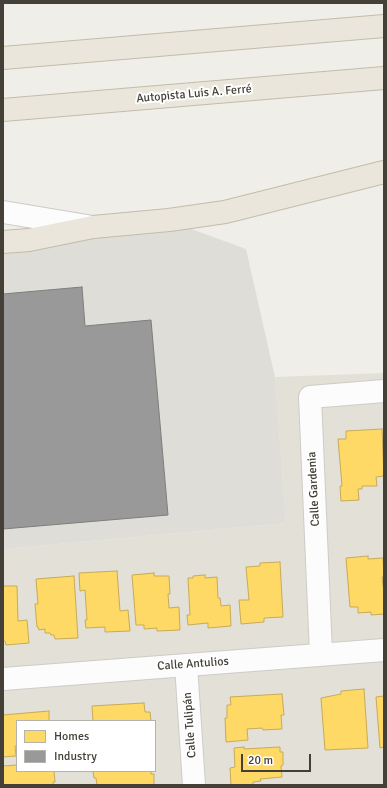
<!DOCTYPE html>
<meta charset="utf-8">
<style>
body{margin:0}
#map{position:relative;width:387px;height:788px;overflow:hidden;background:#efeee9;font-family:Signika,sans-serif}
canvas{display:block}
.frame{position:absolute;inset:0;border:4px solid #444037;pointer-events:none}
.legend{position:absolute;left:16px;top:720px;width:140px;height:52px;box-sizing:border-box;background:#fff;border:1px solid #b4b3af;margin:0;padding:5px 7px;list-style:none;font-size:12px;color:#444037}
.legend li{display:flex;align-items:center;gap:8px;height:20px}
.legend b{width:20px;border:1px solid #b4b3af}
.scale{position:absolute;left:241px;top:754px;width:70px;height:18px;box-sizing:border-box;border:2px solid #444037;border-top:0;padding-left:5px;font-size:12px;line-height:14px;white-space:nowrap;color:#444037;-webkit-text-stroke:3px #fff;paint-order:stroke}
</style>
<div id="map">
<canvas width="387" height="788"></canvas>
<div class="frame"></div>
<ul class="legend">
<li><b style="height:11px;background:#ffd966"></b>Homes</li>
<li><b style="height:11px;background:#999"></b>Industry</li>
</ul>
<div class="scale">20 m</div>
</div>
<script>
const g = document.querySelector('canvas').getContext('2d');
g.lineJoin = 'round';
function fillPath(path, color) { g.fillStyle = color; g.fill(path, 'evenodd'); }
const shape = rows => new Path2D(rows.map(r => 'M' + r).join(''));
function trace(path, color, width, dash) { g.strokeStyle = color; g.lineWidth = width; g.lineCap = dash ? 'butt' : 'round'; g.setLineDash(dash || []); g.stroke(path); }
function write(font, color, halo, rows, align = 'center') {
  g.font = font + ' Signika,sans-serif'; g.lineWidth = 4; g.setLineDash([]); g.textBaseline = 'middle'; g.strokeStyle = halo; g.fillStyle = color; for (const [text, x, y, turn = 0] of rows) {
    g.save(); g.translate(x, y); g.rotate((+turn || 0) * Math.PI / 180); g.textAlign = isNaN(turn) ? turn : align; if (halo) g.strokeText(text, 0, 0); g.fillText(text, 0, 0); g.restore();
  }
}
fillPath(shape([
 [384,373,384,785,3,785,3,549,286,523,275,377],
 [17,721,155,721,155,771,17,771]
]), '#e3e0d8');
fillPath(shape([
 [186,227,246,249,275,377,286,523,3,549,3,242]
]), '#dfddd8');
const homes = shape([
 [382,429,384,476,376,477,377,486,362,486,362,489,358,489,359,500,341,501,340,486,342,486,338,439,346,439,346,431,382,429],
 [368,556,368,559,383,558,384,577,382,577,384,592,384,614,371,615,371,612,358,613,358,607,350,607,346,558,368,556],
 [280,562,283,617,264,618,264,622,241,624,239,600,249,600,246,567,260,566,260,563,280,562],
 [117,571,120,611,128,610,130,631,105,632,105,627,86,628,85,620,87,620,85,590,80,591,79,573,117,571],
 [154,573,154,576,169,576,170,594,168,594,169,608,179,607,180,630,157,631,157,628,144,629,144,625,136,625,132,575,154,573],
 [205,575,205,578,217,577,218,598,220,598,221,606,230,605,231,626,208,628,208,623,188,625,187,615,190,615,188,578,193,578,193,576,205,575],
 [74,576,78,638,55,639,54,635,51,635,50,633,45,633,45,629,39,630,38,627,37,627,35,604,38,604,36,579,74,576],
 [3,584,3,586,17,586,18,621,27,620,29,643,6,645,5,641,3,641,3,584],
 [364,689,368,748,325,750,321,698,341,694,341,691,364,689],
 [282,694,284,715,281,715,282,729,263,730,262,728,247,729,248,740,226,742,225,718,227,718,227,705,231,705,230,697,282,694],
 [384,696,384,747,380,748,376,697,384,696],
 [144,703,145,712,150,712,151,721,93,721,92,706,144,703],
 [49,711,49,721,17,721,17,746,15,746,16,756,3,757,3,715,49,711],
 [244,747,244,749,280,747,280,752,283,752,283,765,281,766,282,777,260,779,261,781,253,782,253,785,231,785,230,768,235,767,234,748,244,747],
 [17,765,17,771,54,771,55,782,53,782,53,785,3,785,3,766,17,765],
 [93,771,151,771,151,774,154,774,154,785,97,785,96,778,94,778,93,771]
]);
fillPath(homes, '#ffd966');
trace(homes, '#c7ab58', 1);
const industry = shape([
 [82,287,85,326,151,320,168,515,3,529,3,294,82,287]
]);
fillPath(industry, '#999');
trace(industry, '#807e7c', 1);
const street = shape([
 [3,212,93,227],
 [321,654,310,397,384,391],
 [186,665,194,785],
 [3,679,384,650]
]);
const highway = shape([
 [3,58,384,26],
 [3,110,384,78],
 [3,242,29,240,93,227,169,220,225,212,384,172]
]);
trace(street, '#cdccc7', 24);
trace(highway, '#c4bca8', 24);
trace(street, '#fdfcfc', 22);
trace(highway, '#eae6db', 22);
write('12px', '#444037', '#fff', [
 ["Autopista Luis A. Ferré",194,94,-5],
 ["Calle Gardenia",314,489,-93],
 ["Calle Antulios",193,664,-4],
 ["Calle Tulipán",190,725,-94]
]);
</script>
